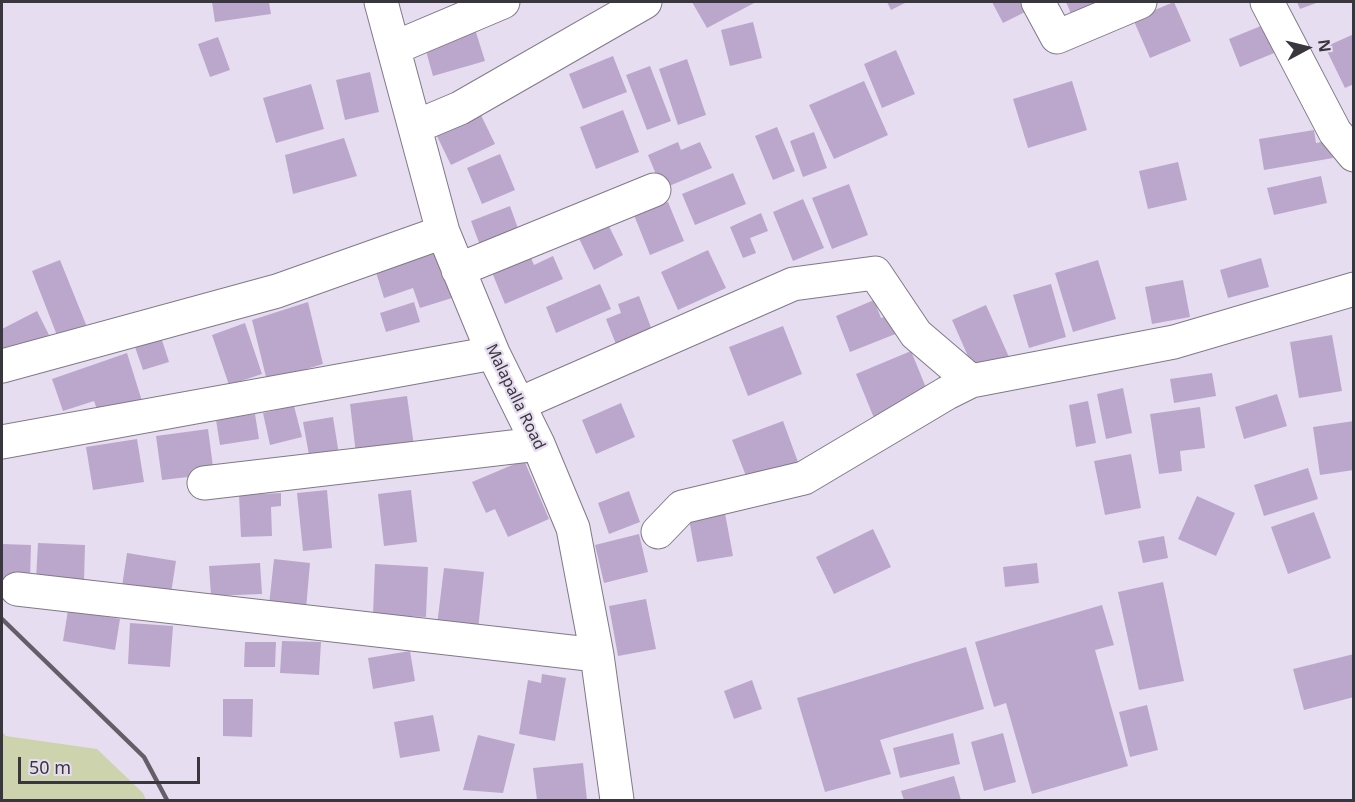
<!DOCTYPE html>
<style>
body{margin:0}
#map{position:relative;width:1355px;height:802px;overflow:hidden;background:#e7ddf0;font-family:"Noto Sans",sans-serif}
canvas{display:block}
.frame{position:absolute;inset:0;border:3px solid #3a363d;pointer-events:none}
.north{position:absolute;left:1277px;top:18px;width:60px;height:60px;-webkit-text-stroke:4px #e7ddf0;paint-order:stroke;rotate:83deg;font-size:16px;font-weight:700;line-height:24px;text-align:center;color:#3a363d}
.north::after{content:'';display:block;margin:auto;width:21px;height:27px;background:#3a363d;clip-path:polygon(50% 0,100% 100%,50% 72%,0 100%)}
.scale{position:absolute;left:18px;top:757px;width:182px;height:27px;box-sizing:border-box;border:3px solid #3a363d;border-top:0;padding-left:8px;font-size:18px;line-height:21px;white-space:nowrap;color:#3a363d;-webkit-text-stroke:4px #e7ddf0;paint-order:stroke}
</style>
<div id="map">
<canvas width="1355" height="802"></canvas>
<div class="frame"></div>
<div class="north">N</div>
<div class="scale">50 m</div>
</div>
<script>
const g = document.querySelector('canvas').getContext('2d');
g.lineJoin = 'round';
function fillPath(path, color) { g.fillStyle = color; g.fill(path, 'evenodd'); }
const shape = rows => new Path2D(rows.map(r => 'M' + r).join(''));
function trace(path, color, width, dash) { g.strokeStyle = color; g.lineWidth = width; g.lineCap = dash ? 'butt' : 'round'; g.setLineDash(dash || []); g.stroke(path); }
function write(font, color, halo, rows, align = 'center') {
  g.font = font + ' "Noto Sans",sans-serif'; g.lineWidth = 4.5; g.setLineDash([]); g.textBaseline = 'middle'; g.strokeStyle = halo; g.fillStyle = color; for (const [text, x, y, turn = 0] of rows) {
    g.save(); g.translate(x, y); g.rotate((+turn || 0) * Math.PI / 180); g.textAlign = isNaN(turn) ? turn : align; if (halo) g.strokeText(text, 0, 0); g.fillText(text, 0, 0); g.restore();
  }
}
fillPath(shape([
 [2,732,6,736,97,749,143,793,146,800,2,800]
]), '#cdd3ad');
fillPath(shape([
 [212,2,269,2,271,14,215,22],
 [692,2,756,2,707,28],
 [887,2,907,2,891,10],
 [992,2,1030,2,1033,8,1003,23],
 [1066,2,1117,2,1074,21],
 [1174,2,1191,41,1150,58,1133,19],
 [1297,2,1319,2,1300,9],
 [1273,21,1284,49,1240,67,1229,39],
 [753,22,762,58,730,66,721,30],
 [475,29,485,61,433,76,424,44],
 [1354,34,1354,84,1345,88,1325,47],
 [218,37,230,70,210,77,198,44],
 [896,50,915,94,882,108,864,64],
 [613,56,627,92,583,109,569,74],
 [687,59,706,115,678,125,659,69],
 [650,66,671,121,647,130,626,75],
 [370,72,379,112,345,120,336,80],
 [864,81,888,135,834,159,809,105],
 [1072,81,1087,130,1028,148,1013,99],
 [311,84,324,129,276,143,263,98],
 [478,109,495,144,451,165,434,130],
 [623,110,639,152,596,169,580,127],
 [777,127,795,171,773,180,755,136],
 [1314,130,1316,143,1330,140,1333,158,1264,170,1259,139],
 [814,132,827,168,803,177,790,141],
 [344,138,357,176,293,194,285,155],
 [678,142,681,150,700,142,712,168,662,189,648,155],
 [500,154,515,190,482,204,467,168],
 [1178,162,1187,200,1148,209,1139,171],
 [733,173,746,204,695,225,682,194],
 [1321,176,1327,203,1274,215,1267,188],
 [849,184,868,235,832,249,812,198],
 [803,199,824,248,793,261,773,212],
 [668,202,684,241,650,255,634,215],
 [510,206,520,234,481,248,471,221],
 [761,213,768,231,750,238,756,253,743,258,730,227],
 [605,218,623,255,594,270,576,232],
 [437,249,452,298,420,308,413,288,384,298,375,269],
 [708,250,726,288,678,310,661,272],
 [529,253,534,265,553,256,563,279,505,304,491,270],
 [1261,258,1269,287,1228,298,1220,270],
 [60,260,87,327,58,338,32,271],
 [1098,260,1116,319,1073,332,1055,273],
 [1183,280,1190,317,1152,324,1145,287],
 [600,284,611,309,556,333,546,307],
 [1051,284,1066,337,1029,348,1013,295],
 [639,296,655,338,619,352,606,319,621,313,618,304],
 [874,300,881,318,891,315,898,333,850,352,836,316],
 [308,302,323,364,267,381,252,320],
 [414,302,420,322,386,332,380,313],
 [986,305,1009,357,975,372,952,320],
 [37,311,49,335,3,358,2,354,2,329],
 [245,323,262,374,229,385,212,335],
 [783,326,802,374,748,396,729,347],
 [1332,335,1342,391,1299,398,1290,342],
 [161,337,169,362,143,370,135,347],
 [911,351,929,395,874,418,856,374],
 [127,353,142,401,99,415,94,401,63,411,52,379],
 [1212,373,1216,396,1174,403,1170,379],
 [1123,388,1132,433,1106,439,1097,394],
 [1277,394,1287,426,1244,439,1235,407],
 [407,396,414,446,356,454,350,404],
 [1088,401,1096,443,1076,447,1069,405],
 [621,403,635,437,596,454,582,420],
 [294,406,302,437,270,445,263,413],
 [1200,407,1205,448,1180,451,1182,471,1159,474,1150,414],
 [255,414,259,439,220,445,216,420],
 [333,417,340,461,311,466,303,422],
 [783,421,798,462,748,481,732,440],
 [1354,421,1354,470,1320,475,1313,427],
 [208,429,214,474,162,480,156,436],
 [137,439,144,482,93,490,86,447],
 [1131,454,1141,508,1105,515,1094,461],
 [524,460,549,519,508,537,495,509,486,513,472,482],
 [1308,468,1318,499,1264,516,1254,485],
 [327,490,332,548,303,551,297,493],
 [411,490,417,542,384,546,378,494],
 [629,491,640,522,609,534,598,503],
 [281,493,281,506,271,507,272,536,241,537,239,495],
 [1197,496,1235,513,1216,556,1178,539],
 [724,508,733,556,697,562,688,514],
 [1314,512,1331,558,1288,574,1271,527],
 [873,529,891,567,834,594,816,557],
 [639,534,648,572,604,583,595,545],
 [1164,536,1168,558,1143,563,1138,541],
 [38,543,85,545,84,582,36,580],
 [2,544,31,545,30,579,2,579],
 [127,553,176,561,170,600,121,593],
 [274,559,310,563,306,609,269,605],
 [260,563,262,594,211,596,209,566],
 [1037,563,1039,583,1005,587,1003,567],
 [375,564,428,567,426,617,373,615],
 [444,568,484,572,478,630,437,625],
 [1163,582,1184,681,1139,690,1118,592],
 [646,599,656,649,618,656,609,606],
 [1102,605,1114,645,1095,650,1128,766,1032,794,1006,703,994,707,975,642],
 [68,610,120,619,115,650,63,641],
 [130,623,173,626,170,667,128,664],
 [282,641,321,642,319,675,280,673],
 [245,642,276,642,275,667,244,667],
 [966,647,984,709,880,740,891,774,825,792,797,698],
 [410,651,415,681,373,689,368,658],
 [1354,654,1354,697,1304,710,1293,669],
 [542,674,566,678,555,741,519,734,528,680,541,683],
 [752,680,762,709,734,719,724,691],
 [223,699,253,699,252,737,223,736],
 [1147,705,1158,750,1130,757,1119,712],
 [433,715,440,751,400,758,394,722],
 [953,733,960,764,900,778,893,748],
 [1003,733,1016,782,984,791,971,742],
 [478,735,515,744,503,793,463,790],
 [583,763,587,800,537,800,533,768],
 [954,776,961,800,904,800,901,791]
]), '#bba7cb');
const minor = shape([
 [381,2,443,232,493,353,538,444,573,528,597,655,617,800],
 [1038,2,1057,37,1140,2],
 [1267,2,1335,132,1354,155],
 [394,48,503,2],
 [415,127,460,108,645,2],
 [458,270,654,190],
 [2,366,277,291,443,232],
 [519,404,793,284,875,273,916,334,971,381,1174,342,1354,289],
 [2,442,493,353],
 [204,483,538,444],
 [658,532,682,507,804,478,947,393,971,381],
 [17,589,597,655]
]);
trace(minor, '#817889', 35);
trace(minor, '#fff', 33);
trace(shape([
 [2,619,144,757,167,800]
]), '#645e68', 4.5);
write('16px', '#3a363d', '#e7ddf0', [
 ["Malapalla Road",515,397,64]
]);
</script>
